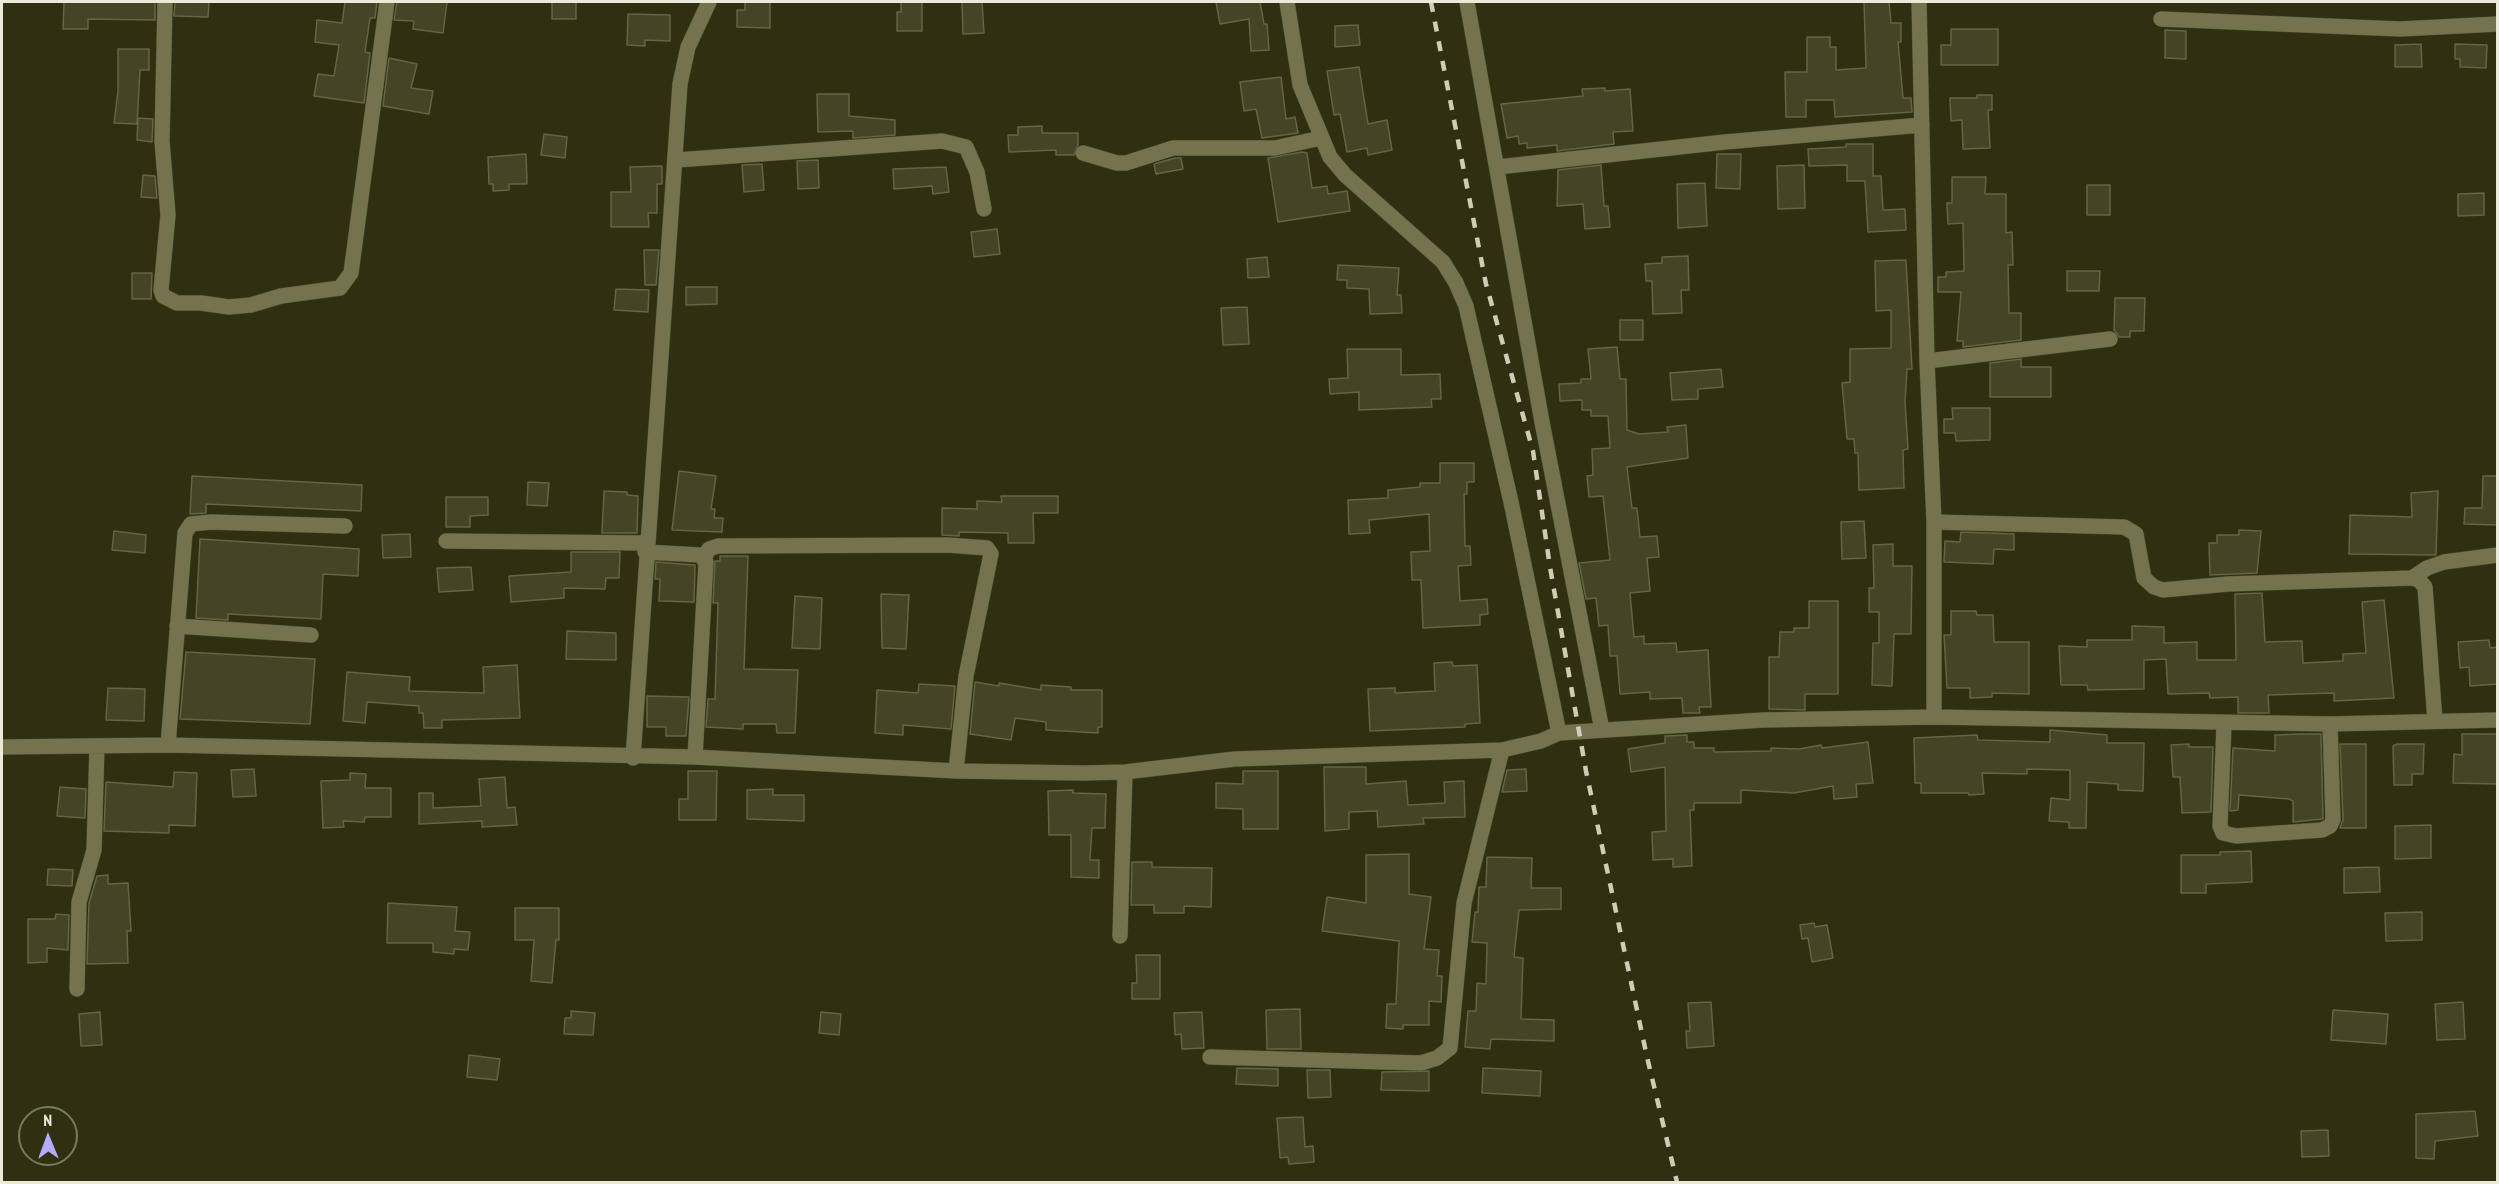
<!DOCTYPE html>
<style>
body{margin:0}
#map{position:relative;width:2499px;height:1184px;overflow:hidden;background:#302f11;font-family:"PT Sans Narrow",sans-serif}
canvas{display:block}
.frame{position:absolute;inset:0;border:3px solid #eaead8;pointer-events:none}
.north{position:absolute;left:18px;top:1106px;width:60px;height:60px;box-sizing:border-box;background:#302f11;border:2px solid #7a7a61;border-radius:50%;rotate:359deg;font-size:16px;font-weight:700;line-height:24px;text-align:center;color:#eaead8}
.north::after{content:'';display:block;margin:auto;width:21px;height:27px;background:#b1adfa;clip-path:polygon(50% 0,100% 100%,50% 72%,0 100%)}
</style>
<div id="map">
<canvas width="2499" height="1184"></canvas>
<div class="frame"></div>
<div class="north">N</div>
</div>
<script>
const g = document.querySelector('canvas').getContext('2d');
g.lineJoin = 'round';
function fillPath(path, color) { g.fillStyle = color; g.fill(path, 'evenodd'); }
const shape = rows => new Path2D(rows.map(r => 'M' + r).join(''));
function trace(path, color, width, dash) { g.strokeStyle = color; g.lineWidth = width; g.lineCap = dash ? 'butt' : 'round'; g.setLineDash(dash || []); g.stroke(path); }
const building = shape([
 [64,2,155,2,155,20,88,19,88,29,63,29,64,2],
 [175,2,209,2,208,17,174,16,175,2],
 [345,2,377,2,375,18,370,18,365,52,370,53,364,103,314,96,318,74,334,76,339,45,315,42,317,20,342,23,345,2],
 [397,2,447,2,443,33,413,29,414,21,394,20,397,2],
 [552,2,576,2,576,19,552,19,552,2],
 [745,2,770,2,770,28,737,27,737,10,745,10,745,2],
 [901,2,922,2,922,31,897,31,897,12,901,12,901,2],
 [962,2,982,2,984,33,963,34,962,2],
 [1216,2,1260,2,1264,24,1267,24,1269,50,1251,51,1249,19,1220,24,1216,2],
 [1864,2,1889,2,1891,23,1901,23,1901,42,1898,42,1903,98,1911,98,1912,112,1835,117,1834,100,1806,100,1806,117,1786,117,1785,72,1807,72,1807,37,1830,37,1830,47,1836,47,1836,70,1866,68,1864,2],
 [628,14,670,15,670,41,645,40,645,46,627,45,628,14],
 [1358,25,1360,45,1335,47,1335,26,1358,25],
 [1951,29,1998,29,1998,65,1941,65,1941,45,1951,45,1951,29],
 [2165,30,2186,31,2186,59,2165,58,2165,30],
 [2421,44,2422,67,2395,67,2395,45,2421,44],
 [2455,44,2487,45,2486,68,2460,67,2460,59,2455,59,2455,44],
 [118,49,149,49,149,70,140,70,137,124,114,123,118,91,118,49],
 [389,58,417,64,411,88,433,91,429,114,383,106,389,58],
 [1359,67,1368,124,1387,120,1392,150,1368,155,1367,148,1347,152,1340,114,1334,115,1327,71,1359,67],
 [1281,77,1286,119,1295,117,1298,133,1262,138,1256,109,1244,111,1240,82,1281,77],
 [1605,88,1605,91,1630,89,1633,131,1613,132,1614,144,1557,151,1557,145,1527,148,1527,143,1519,144,1518,136,1507,138,1501,104,1583,96,1582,89,1605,88],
 [817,94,849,94,849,116,895,120,895,135,853,138,853,131,818,132,817,94],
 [1977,95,1992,95,1992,110,1988,110,1990,148,1963,149,1962,120,1951,121,1950,98,1977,98,1977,95],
 [138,118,153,119,152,142,137,140,138,118],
 [1042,126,1042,133,1078,133,1078,145,1074,155,1056,155,1056,150,1009,152,1008,135,1018,135,1018,127,1042,126],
 [544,134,567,137,565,158,541,155,544,134],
 [1846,144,1873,144,1873,176,1881,176,1883,210,1905,209,1906,230,1868,232,1865,181,1847,181,1847,165,1809,166,1808,149,1846,147,1846,144],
 [1302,152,1307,153,1312,188,1327,186,1328,194,1347,191,1350,211,1278,222,1268,158,1302,152],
 [526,154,527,184,509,184,509,190,493,191,493,184,489,184,488,157,526,154],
 [1717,154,1741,154,1740,189,1716,188,1717,154],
 [1175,158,1181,158,1183,169,1156,174,1154,164,1175,158],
 [818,160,819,188,798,189,797,161,818,160],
 [762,164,764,190,744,192,742,165,762,164],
 [1601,165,1604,206,1608,206,1610,227,1585,229,1583,204,1557,206,1558,170,1601,165],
 [1804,165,1805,208,1778,209,1777,166,1804,165],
 [662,166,662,184,657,184,657,213,648,213,649,227,611,227,611,192,631,192,630,167,662,166],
 [946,167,949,192,933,194,932,186,894,189,893,169,946,167],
 [143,175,155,176,157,198,141,197,143,175],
 [1952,177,1986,177,1985,194,2006,194,2006,233,2012,232,2013,265,2008,265,2009,313,2021,313,2021,340,1963,347,1963,341,1957,341,1961,292,1938,292,1938,277,1946,277,1946,272,1964,271,1963,223,1948,224,1947,203,1952,203,1952,177],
 [1705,183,1707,226,1678,228,1677,184,1705,183],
 [2087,185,2110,185,2110,215,2087,215,2087,185],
 [2484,193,2484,215,2458,216,2458,194,2484,193],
 [997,229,1000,254,974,257,971,232,997,229],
 [644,250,659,250,656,285,645,285,644,250],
 [1688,256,1689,290,1681,290,1682,313,1653,314,1652,281,1646,281,1645,264,1662,263,1662,257,1688,256],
 [1267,257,1269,277,1248,278,1247,259,1267,257],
 [1906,260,1912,369,1907,369,1905,402,1908,449,1903,450,1904,488,1859,490,1858,453,1855,453,1854,439,1847,439,1842,383,1850,382,1850,349,1891,348,1891,310,1876,311,1875,261,1906,260],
 [1338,265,1399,268,1397,295,1401,295,1402,313,1370,314,1369,289,1347,288,1347,280,1337,280,1338,265],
 [2067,271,2100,271,2099,291,2067,291,2067,271],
 [132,273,152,273,151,299,132,299,132,273],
 [686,287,717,287,717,304,686,305,686,287],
 [616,289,649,290,648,312,614,310,616,289],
 [2115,298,2145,298,2144,331,2130,331,2130,337,2119,337,2114,330,2115,298],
 [1247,307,1249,344,1223,345,1221,308,1247,307],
 [1620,320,1643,320,1643,340,1620,340,1620,320],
 [1617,347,1620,379,1626,379,1627,430,1639,434,1668,432,1667,427,1686,425,1688,458,1627,467,1632,508,1637,508,1640,537,1657,536,1659,557,1647,558,1650,591,1630,593,1634,637,1644,636,1644,644,1676,643,1677,652,1708,650,1711,707,1699,707,1700,713,1683,713,1682,698,1650,699,1650,692,1620,694,1617,656,1610,656,1608,625,1599,626,1596,598,1586,599,1579,563,1610,560,1603,496,1589,497,1587,476,1593,475,1592,449,1610,448,1608,416,1591,416,1591,410,1582,410,1582,400,1560,401,1559,384,1581,383,1581,379,1591,379,1588,349,1617,347],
 [1347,349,1401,349,1401,375,1440,374,1441,399,1431,399,1432,407,1359,410,1359,392,1330,394,1329,379,1348,378,1347,349],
 [2021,359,2021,367,2051,367,2051,397,1990,397,1990,363,2021,359],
 [1721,369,1723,387,1698,389,1698,399,1672,400,1670,373,1721,369],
 [1952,408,1990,408,1990,440,1956,441,1955,433,1944,433,1944,419,1953,419,1952,408],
 [1440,463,1474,463,1474,482,1467,482,1467,494,1464,494,1465,546,1470,546,1471,565,1458,566,1460,601,1487,599,1488,614,1480,615,1480,625,1423,628,1421,580,1412,580,1411,552,1430,551,1429,514,1369,520,1370,533,1349,534,1348,500,1388,498,1388,490,1420,487,1420,483,1440,483,1440,463],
 [679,471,716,476,711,509,715,509,714,518,723,518,722,532,672,530,679,471],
 [192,476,362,485,361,511,206,504,206,513,190,514,192,476],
 [2483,476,2498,476,2498,525,2464,524,2465,508,2482,508,2483,476],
 [528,482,549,483,547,506,527,505,528,482],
 [604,491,627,492,627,495,638,496,637,533,602,533,604,491],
 [2438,491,2436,555,2349,554,2350,515,2412,517,2411,493,2438,491],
 [1001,496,1058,496,1058,513,1033,513,1034,543,1008,543,1008,533,959,532,959,536,942,535,942,508,977,509,977,501,1002,502,1001,496],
 [446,497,488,497,488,515,470,516,470,527,446,527,446,497],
 [1864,521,1866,558,1842,559,1841,522,1864,521],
 [2239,530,2261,531,2257,573,2210,575,2209,543,2217,543,2217,535,2239,535,2239,530],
 [114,531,146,535,145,553,112,550,114,531],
 [1961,532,2014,534,2014,550,1994,549,1993,564,1944,562,1945,541,1960,542,1961,532],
 [410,534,411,557,383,558,382,535,410,534],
 [200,539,359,549,358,576,323,574,321,619,228,614,228,620,196,618,200,539],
 [1893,544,1893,566,1912,566,1911,634,1894,634,1892,686,1872,685,1873,643,1879,643,1879,612,1869,612,1869,588,1874,588,1873,545,1893,544],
 [571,552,620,552,619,578,606,578,605,589,564,588,564,598,511,602,509,576,571,572,571,552],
 [720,556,748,556,744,669,798,670,795,733,777,733,776,724,743,724,743,729,706,727,708,699,715,699,718,603,713,603,715,561,720,561,720,556],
 [656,562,695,565,694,602,659,601,660,579,655,579,656,562],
 [471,567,473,590,439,592,437,568,471,567],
 [2262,593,2265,642,2302,641,2303,663,2343,661,2343,654,2366,653,2362,602,2384,600,2394,698,2334,701,2334,693,2268,695,2269,713,2238,713,2238,697,2210,698,2209,693,2168,694,2166,659,2144,660,2144,689,2088,690,2087,685,2061,685,2059,646,2087,647,2087,640,2132,640,2132,626,2164,627,2164,643,2197,642,2197,660,2236,660,2235,594,2262,593],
 [881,594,909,595,906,649,882,648,881,594],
 [795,596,822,598,820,649,792,648,795,596],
 [1809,601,1838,601,1838,694,1805,694,1805,710,1769,709,1769,657,1779,657,1780,632,1794,632,1794,628,1809,628,1809,601],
 [1951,611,1976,611,1977,615,1993,615,1994,642,2029,642,2029,694,1992,693,1992,697,1970,698,1970,688,1947,688,1944,635,1951,635,1951,611],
 [567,631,616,633,616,660,566,659,567,631],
 [2489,640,2490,648,2498,647,2498,684,2470,686,2469,667,2460,668,2458,642,2489,640],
 [186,652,315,659,310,724,180,719,186,652],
 [1452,662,1453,666,1477,665,1480,723,1465,724,1465,727,1370,731,1368,689,1395,688,1395,693,1435,691,1434,663,1452,662],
 [517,665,520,718,442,720,442,728,424,728,423,713,419,713,419,706,367,702,365,723,343,721,347,672,410,677,409,691,484,693,483,667,517,665],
 [975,682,999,686,999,683,1041,690,1041,685,1071,687,1071,690,1102,690,1102,727,1098,727,1098,733,1046,730,1046,722,1015,718,1011,740,970,734,975,682],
 [919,684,955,686,951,729,903,725,903,735,875,733,877,690,918,693,919,684],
 [108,688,145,689,144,721,106,720,108,688],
 [647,696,689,697,686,736,666,736,666,727,647,727,647,696],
 [2050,730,2107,735,2107,743,2144,743,2143,791,2118,790,2118,784,2087,782,2086,828,2069,828,2069,822,2049,821,2051,798,2070,800,2070,770,2027,769,2027,774,1982,773,1984,794,1969,795,1968,793,1921,793,1921,783,1915,783,1914,738,1977,735,1978,740,2050,742,2050,730],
 [2301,734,2321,734,2323,819,2293,822,2293,801,2289,799,2239,795,2238,810,2230,811,2233,748,2275,751,2275,735,2301,734],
 [2462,734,2498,734,2498,784,2453,783,2454,754,2462,755,2462,734],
 [1687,735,1687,742,1694,742,1694,748,1714,748,1714,752,1771,751,1771,748,1799,749,1821,745,1822,748,1868,742,1873,783,1856,784,1857,797,1834,799,1833,786,1794,793,1741,790,1741,803,1694,803,1694,810,1690,810,1692,866,1673,867,1673,859,1653,860,1652,832,1666,831,1665,767,1631,772,1628,749,1665,743,1665,736,1687,735],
 [2189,744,2189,747,2213,747,2211,812,2182,813,2180,777,2173,777,2171,745,2189,744],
 [2340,744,2366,744,2366,828,2340,828,2343,820,2340,744],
 [2397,744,2424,744,2423,774,2412,774,2412,785,2394,785,2393,746,2397,744],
 [1324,767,1366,767,1366,784,1406,781,1408,805,1445,803,1444,782,1464,781,1465,817,1423,818,1424,824,1378,827,1377,811,1349,812,1349,829,1325,831,1324,767],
 [254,769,256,796,233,797,231,770,254,769],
 [1526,769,1527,791,1502,792,1507,770,1526,769],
 [688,771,717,771,716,820,679,820,679,799,688,799,688,771],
 [1243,771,1278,771,1278,829,1243,829,1243,809,1216,808,1216,783,1243,784,1243,771],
 [174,772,197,773,195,826,169,825,169,833,104,831,106,782,173,787,174,772],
 [350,773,366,774,365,788,391,788,391,817,365,817,364,822,343,821,344,827,323,828,321,781,350,780,350,773],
 [505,777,507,808,515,807,517,825,482,827,482,821,419,824,419,793,433,793,433,808,481,806,479,779,505,777],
 [60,787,86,789,85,818,57,816,60,787],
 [773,789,773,795,804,795,804,821,747,819,747,790,773,789],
 [1073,790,1073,793,1106,794,1105,828,1092,828,1090,860,1099,860,1099,878,1071,877,1071,835,1049,835,1048,791,1073,790],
 [2431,825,2431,858,2395,859,2395,826,2431,825],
 [2251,851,2252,882,2206,884,2206,893,2181,893,2181,855,2220,855,2220,852,2251,851],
 [1409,854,1409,894,1431,897,1424,949,1439,950,1437,976,1442,976,1441,1002,1429,1001,1429,1025,1403,1025,1403,1029,1386,1028,1387,1004,1396,1004,1399,941,1322,931,1327,897,1366,903,1366,855,1409,854],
 [1487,857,1532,858,1531,888,1561,888,1561,909,1519,910,1514,957,1523,958,1521,1019,1554,1020,1554,1041,1491,1039,1490,1049,1465,1047,1468,1011,1476,1011,1477,983,1486,984,1487,943,1472,942,1475,912,1478,912,1479,887,1486,887,1487,857],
 [1132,862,1152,862,1152,867,1212,868,1211,907,1184,906,1184,913,1154,913,1154,905,1131,905,1132,862],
 [2379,867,2380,892,2344,893,2344,868,2379,867],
 [48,869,73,870,72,886,47,885,48,869],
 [108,875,108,884,128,883,131,931,127,931,128,963,87,964,89,903,97,876,108,875],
 [388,903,457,907,455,931,470,932,468,950,454,949,454,954,433,952,433,943,387,943,388,903],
 [515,908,559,908,559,940,556,940,552,983,531,981,534,940,515,940,515,908],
 [2422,912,2422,940,2386,941,2385,913,2422,912],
 [56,914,69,915,68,950,47,948,47,962,28,963,28,919,55,919,56,914],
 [1814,923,1815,927,1827,925,1833,958,1812,962,1808,938,1802,939,1800,925,1814,923],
 [1136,955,1160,955,1160,999,1132,999,1132,983,1137,983,1136,955],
 [1711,1002,1714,1046,1687,1048,1686,1031,1690,1031,1688,1003,1711,1002],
 [2463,1002,2465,1039,2437,1040,2435,1004,2463,1002],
 [1300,1009,1301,1049,1267,1049,1266,1010,1300,1009],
 [2333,1010,2388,1014,2386,1044,2331,1040,2333,1010],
 [571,1011,595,1013,593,1035,564,1034,565,1018,571,1018,571,1011],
 [100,1012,102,1045,81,1046,79,1014,100,1012],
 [821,1012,841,1014,839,1035,819,1033,821,1012],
 [1202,1012,1204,1048,1182,1049,1181,1034,1175,1035,1174,1013,1202,1012],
 [469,1055,500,1059,497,1080,467,1077,469,1055],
 [1237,1068,1278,1069,1278,1086,1236,1084,1237,1068],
 [1483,1068,1541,1071,1540,1096,1482,1093,1483,1068],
 [1307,1070,1330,1070,1331,1097,1308,1098,1307,1070],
 [1429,1071,1429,1091,1381,1090,1382,1072,1429,1071],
 [2475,1111,2478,1136,2435,1141,2434,1159,2416,1158,2416,1114,2475,1111],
 [1303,1117,1305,1147,1313,1146,1314,1162,1289,1164,1288,1157,1280,1158,1277,1118,1303,1117],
 [2328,1130,2329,1156,2302,1157,2301,1131,2328,1130]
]);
fillPath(building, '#464426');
trace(building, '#656444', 1.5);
const minor = shape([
 [165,2,162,141,168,215,161,290,163,296,177,303,201,303,229,307,251,305,281,296,340,288,351,273,387,2],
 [1287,2,1300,85,1330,157,1345,175,1443,262,1456,283,1466,306,1511,502,1559,733],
 [1467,2,1542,422,1602,730],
 [1919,2,1927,361,1934,522,1934,717],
 [2161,19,2400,29,2498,24],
 [1083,153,1117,163,1126,163,1173,148,1275,148,1321,138],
 [676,160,942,141,966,147,977,172,984,209],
 [1498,167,1725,142,1922,125],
 [1927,361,2110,339],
 [1934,522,2124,527,2136,534,2144,578,2154,587,2163,590,2228,584,2412,578,2419,580,2425,587,2435,721],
 [446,541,646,543],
 [645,552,700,555,706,562,695,757],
 [704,558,709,549,718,546,947,545,987,548,991,554,966,676,956,771],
 [2412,578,2427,568,2444,562,2498,555],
 [177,626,311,635],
 [2224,724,2220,826,2223,833,2236,836,2322,830,2330,826,2333,820,2330,724],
 [168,745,185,533,191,524,211,522,345,526],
 [2,747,168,745,695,757,956,771,1083,773,1125,772,1235,759,1502,750,1541,741,1559,733,1763,720,1934,717,2330,724,2498,720],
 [633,758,680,84,688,47,709,2],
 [1120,936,1125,772],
 [77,989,79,902,94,850,97,746],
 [1210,1057,1421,1063,1437,1058,1450,1048,1464,903,1502,750]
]);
trace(minor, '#4e4d31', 16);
trace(minor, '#74734e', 15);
trace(shape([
 [1431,2,1486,284,1533,451,1550,567,1586,771,1647,1057,1677,1182]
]), '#cdcdb9', 4.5, [10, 10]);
</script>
